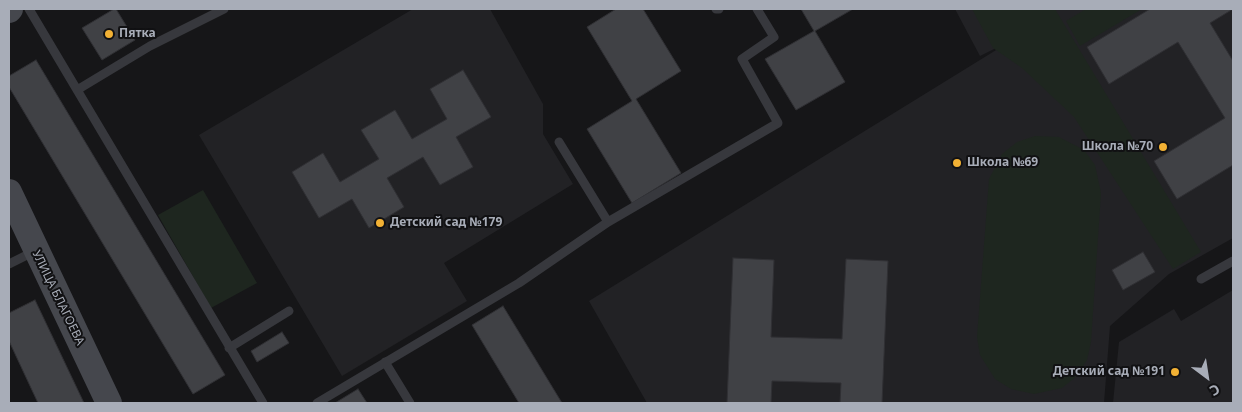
<!DOCTYPE html>
<meta charset="utf-8">
<style>
body{margin:0}
#map{position:relative;width:1242px;height:412px;overflow:hidden;background:#161618;font-family:"Noto Sans",sans-serif}
canvas{display:block}
.frame{position:absolute;inset:0;border:10px solid #a8adb8;pointer-events:none}
.north{position:absolute;left:1182px;top:352px;width:50px;height:50px;-webkit-text-stroke:4px #111113;paint-order:stroke;rotate:149deg;font-size:14px;font-weight:700;line-height:20px;text-align:center;color:#a8adb8}
.north::after{content:'';display:block;margin:auto;width:18px;height:22px;background:#a8adb8;clip-path:polygon(50% 0,100% 100%,50% 72%,0 100%)}
</style>
<div id="map">
<canvas width="1242" height="412"></canvas>
<div class="frame"></div>
<div class="north">С</div>
</div>
<script>
const g = document.querySelector('canvas').getContext('2d');
g.lineJoin = 'round';
function fillPath(path, color) { g.fillStyle = color; g.fill(path, 'evenodd'); }
const shape = rows => new Path2D(rows.map(r => 'M' + r).join(''));
function trace(path, color, width, dash) { g.strokeStyle = color; g.lineWidth = width; g.lineCap = dash ? 'butt' : 'round'; g.setLineDash(dash || []); g.stroke(path); }
function write(font, color, halo, rows, align = 'center') {
  g.font = font + ' "Noto Sans",sans-serif'; g.lineWidth = 4; g.setLineDash([]); g.textBaseline = 'middle'; g.strokeStyle = halo; g.fillStyle = color; for (const [text, x, y, turn = 0] of rows) {
    g.save(); g.translate(x, y); g.rotate((+turn || 0) * Math.PI / 180); g.textAlign = isNaN(turn) ? turn : align; if (halo) g.strokeText(text, 0, 0); g.fillText(text, 0, 0); g.restore();
  }
}
fillPath(shape([
 [413,9,490,9,543,104,543,134,573,184,444,263,467,301,342,376,199,135],
 [955,9,1233,9,1233,238,1169,274,1110,326,1104,403,647,403,589,301,1014,39,980,56],
 [1233,290,1233,403,1113,403,1119,342,1174,309,1181,321]
]), '#222225');
fillPath(shape([
 [972,9,1055,9,1201,252,1173,269,1074,117,1022,68,993,48],
 [1086,9,1142,9,1080,46,1066,21],
 [1035,136,1059,137,1084,150,1095,165,1101,193,1091,342,1087,360,1077,376,1062,388,1034,394,1011,389,995,379,980,355,977,337,989,179,1002,154,1017,142],
 [203,190,257,283,211,308,158,215]
]), '#1e261f');
const building = shape([
 [114,9,116,9,135,40,102,60,82,28,114,9],
 [616,9,643,9,681,71,636,99,681,173,632,203,587,129,632,101,587,27,616,9],
 [801,9,853,9,815,31,845,82,796,110,765,59,814,31,801,9],
 [1150,9,1233,9,1210,23,1233,61,1233,165,1177,199,1154,161,1225,118,1178,42,1109,84,1087,47,1150,9],
 [36,60,225,375,193,394,9,87,9,76,36,60],
 [463,70,491,117,456,137,473,167,440,185,423,157,387,178,404,207,369,228,352,199,319,218,292,172,323,153,340,182,379,159,361,130,395,110,412,139,447,119,430,89,463,70],
 [1143,252,1155,272,1123,290,1112,270,1143,252],
 [733,258,774,260,771,337,842,339,846,259,888,261,882,403,840,403,841,383,772,381,771,403,727,403,733,258],
 [35,300,84,403,38,403,9,341,9,313,35,300],
 [503,306,562,403,519,403,472,325,503,306],
 [282,332,289,343,257,362,251,351,282,332],
 [358,389,367,403,335,403,358,389]
]);
fillPath(building, '#404145');
trace(building, '#303034', 1);
trace(shape([
 [29,9,263,403],
 [716,9,719,9],
 [77,90,150,46,224,9],
 [559,142,608,222],
 [9,264,35,251],
 [1201,279,1233,261],
 [229,348,289,311],
 [385,362,410,403],
 [317,403,519,283,608,222,778,123,742,59,774,37,757,9]
]), '#37383d', 9);
trace(shape([
 [9,10,10,9],
 [9,192,109,403]
]), '#45474d', 26);
for (const [x, y, r, color] of [
 [109,34,5,"#f2b134"],
 [1163,147,5,"#f2b134"],
 [957,163,5,"#f2b134"],
 [380,223,5,"#f2b134"],
 [1175,372,5,"#f2b134"]
]) { const dot = new Path2D(); dot.arc(x, y, r, 0, 2 * Math.PI); g.fillStyle = color; g.fill(dot); trace(dot, '#111113', 2); }
write('bold 12px', '#a8adb8', '#111113', [
 ["Пятка",119,34],
 ["Школа №70",1153,147,"right"],
 ["Школа №69",967,163],
 ["Детский сад №179",390,223],
 ["Детский сад №191",1165,372,"right"]
], 'left');
write('12px', '#a8adb8', '#111113', [
 ["УЛИЦА БЛАГОЕВА",58,298,64]
]);
</script>
